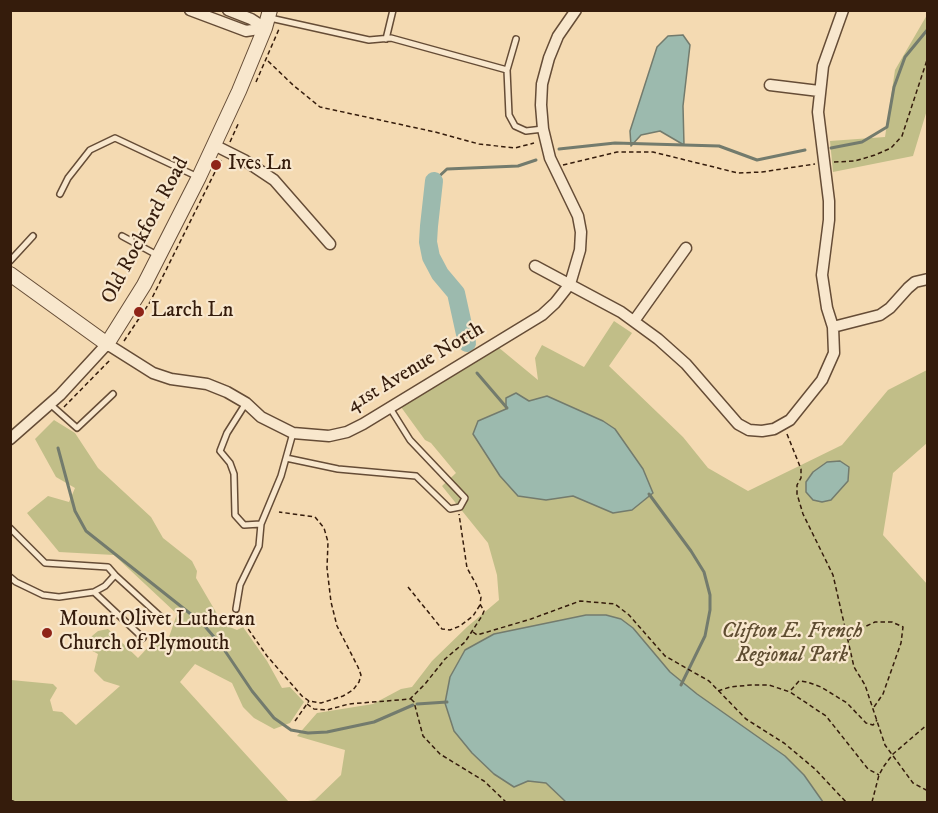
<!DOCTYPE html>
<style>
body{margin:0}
#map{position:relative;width:938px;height:813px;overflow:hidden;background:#f4dab2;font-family:"IM FELL DW Pica",serif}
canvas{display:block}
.frame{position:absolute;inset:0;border:12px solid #351c0c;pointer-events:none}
</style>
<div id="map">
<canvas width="938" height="813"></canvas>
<div class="frame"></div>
</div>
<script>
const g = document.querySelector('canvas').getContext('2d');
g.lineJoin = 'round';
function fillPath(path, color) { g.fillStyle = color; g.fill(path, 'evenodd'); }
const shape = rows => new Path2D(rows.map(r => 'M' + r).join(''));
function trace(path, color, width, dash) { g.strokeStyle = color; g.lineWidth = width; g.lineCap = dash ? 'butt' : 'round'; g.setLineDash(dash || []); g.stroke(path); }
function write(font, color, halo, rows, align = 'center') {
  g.font = font + ' "IM FELL DW Pica",serif'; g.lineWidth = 4.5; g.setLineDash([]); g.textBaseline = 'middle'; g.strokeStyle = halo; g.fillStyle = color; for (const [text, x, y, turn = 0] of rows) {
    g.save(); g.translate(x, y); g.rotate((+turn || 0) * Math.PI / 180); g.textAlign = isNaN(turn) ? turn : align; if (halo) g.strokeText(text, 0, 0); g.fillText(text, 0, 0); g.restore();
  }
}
fillPath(shape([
 [927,15,927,110,913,156,833,172,830,141,885,137,895,70],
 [614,321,632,333,609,366,683,437,708,468,748,491,842,445,888,390,927,370,927,443,893,473,883,535,927,584,927,802,808,802,501,632,494,634,465,650,450,677,445,702,528,781,546,783,566,802,301,802,315,800,341,775,345,750,297,736,317,713,373,704,401,689,412,687,432,661,467,627,499,600,497,575,488,543,442,486,456,473,431,443,425,440,401,407,498,347,538,380,535,358,542,345,584,367],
 [54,420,75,433,98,468,151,517,163,538,192,561,197,571,196,578,220,619,227,626,237,630,243,627,267,661,282,688,290,687,304,702,290,723,274,729,254,718,243,707,232,683,195,664,180,682,289,802,11,802,11,680,53,684,57,688,50,700,53,711,62,712,76,725,120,686,104,681,94,671,98,654,89,649,87,644,92,636,98,631,108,629,138,658,153,642,161,643,169,637,177,614,114,555,59,552,27,513,48,496,69,502,75,488,56,477,35,439]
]), '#c1be88');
const water = shape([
 [683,35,690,45,683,106,684,145,660,131,641,135,631,146,630,131,657,47,668,36,683,35],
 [516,393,529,401,547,396,603,421,615,429,643,469,653,493,632,510,613,513,573,496,546,500,518,496,500,476,473,434,478,421,506,409,506,398,516,393],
 [840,461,849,467,848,481,831,500,822,502,813,500,806,492,806,482,813,472,827,462,840,461],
 [586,615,606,615,621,619,633,628,670,672,697,694,785,756,804,775,823,802,566,802,546,783,528,781,514,787,494,774,472,753,454,731,445,703,450,677,465,650,494,634,586,615]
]);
fillPath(water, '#9cbaae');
trace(water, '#737b6d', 1.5);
trace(shape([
 [831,148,862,142,887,127,894,87,905,57,928,29],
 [559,149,615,143,719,146,757,160,805,150],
 [434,181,447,169,518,166,536,160],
 [477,373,507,408],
 [58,448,75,511,86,531,202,623,221,645,252,691,274,718,291,730,308,733,327,732,374,722,413,705],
 [649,494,691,551,704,572,710,595,710,610,705,636,681,685],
 [417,704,447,702]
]), '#737b6d', 3);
trace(shape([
 [434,181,429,226,428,242,431,257,440,274,456,293,467,343]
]), '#9cbaae', 18);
const service = shape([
 [270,18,369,40,391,38,507,70,509,115,515,126,526,131,543,129],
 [386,39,393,10],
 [507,70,516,39],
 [60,194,68,178,90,150,115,138,198,177],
 [122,236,157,255],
 [10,261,33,236],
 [246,403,227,433,220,451,230,463,234,474,235,515,244,525,261,524],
 [50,404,77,428,113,394],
 [286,458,338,469,416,476,450,509,460,507,465,498,410,440,390,408],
 [10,528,45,563,108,567,115,575,105,586,94,592,59,597,43,595,16,582,10,577],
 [115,575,161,617],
 [94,592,143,638],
 [236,609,240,585,259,546,261,524,281,476,293,433]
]);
const minor = shape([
 [190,10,246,31,265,28],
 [228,10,251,19,265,28],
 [770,85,819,91],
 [214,145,244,160,274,180,330,244],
 [535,266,621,312,658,339,686,364,738,424,749,430,762,431,774,429,790,420,822,380,834,353,833,327,827,308,822,275,829,220,829,201,818,112,823,66,843,10],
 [634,321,686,248],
 [833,327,880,315,890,308,908,288,915,282,928,279],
 [10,439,60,395,107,344,153,373,171,379,207,384,227,392,246,403,261,417,293,433,329,436,347,432,363,424,542,315,555,303,570,284,580,250,581,232,578,216,550,158,543,129,541,105,542,84,549,58,558,36,576,10]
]);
const tertiary = shape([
 [10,274,107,344,144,285,199,177,239,91,265,28,270,10]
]);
trace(service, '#654c36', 8);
trace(minor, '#654c36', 13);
trace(tertiary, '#654c36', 16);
trace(shape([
 [268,61,293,85,320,107,435,132,479,144,515,148,534,143],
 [256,82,279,29],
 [230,142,239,122],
 [834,162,855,161,875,155,891,148,902,136,928,57],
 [563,165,617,152,653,152,738,173,762,172,815,164],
 [124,341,150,302,221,160],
 [64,407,111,359],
 [787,434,801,469,801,478,797,485,797,494,803,514,833,575,854,667,865,685,885,745,913,783,928,791],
 [408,587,442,629,450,630,460,626,473,616,480,605],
 [244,623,267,656,302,696,309,701,321,703,343,696,353,690,359,682,361,675,358,667,337,626,331,602,327,568,328,542,324,528,315,517,279,512],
 [473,632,477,635,531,619,580,601,615,604,629,615,665,656,709,681,746,719,784,743,815,769,846,802],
 [849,640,862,628,875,622,892,622,903,627,901,643,883,694,874,707],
 [791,690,799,681,807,682,821,687,847,703,866,723,873,725,877,720],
 [718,691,730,687,751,685,769,685,790,692,826,716,868,769,879,775],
 [411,699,414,702,423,736,440,754,484,781,506,802],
 [307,704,314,709,327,710,349,704,410,699,425,684,445,659,465,642,482,616,484,611,480,604,481,597,476,584,467,568,459,514],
 [295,721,309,701],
 [10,800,16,802],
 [872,802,879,775,884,766,893,754,928,724]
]), '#351c0c', 1.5, [4.5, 3]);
trace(service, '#f8e7cd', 5);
trace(minor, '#f8e7cd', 10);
trace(tertiary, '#f8e7cd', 14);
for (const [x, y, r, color] of [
 [216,165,6,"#8f2418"],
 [139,312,6,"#8f2418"],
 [47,633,6,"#8f2418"]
]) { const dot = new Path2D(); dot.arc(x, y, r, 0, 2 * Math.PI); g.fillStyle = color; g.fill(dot); trace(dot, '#f8e7cd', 2); }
write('21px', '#351c0c', '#f8e7cd', [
 ["Ives Ln",228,165],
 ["Larch Ln",151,312],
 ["Mount Olivet Lutheran",59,621],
 ["Church of Plymouth",59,645]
], 'left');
write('21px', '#351c0c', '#f8e7cd', [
 ["Old Rockford Road",146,231,-62],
 ["41st Avenue North",416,368,-31]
]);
write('italic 21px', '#5f4d31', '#f8e7cd', [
 ["Clifton E. French",792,633],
 ["Regional Park",792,657]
]);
</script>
